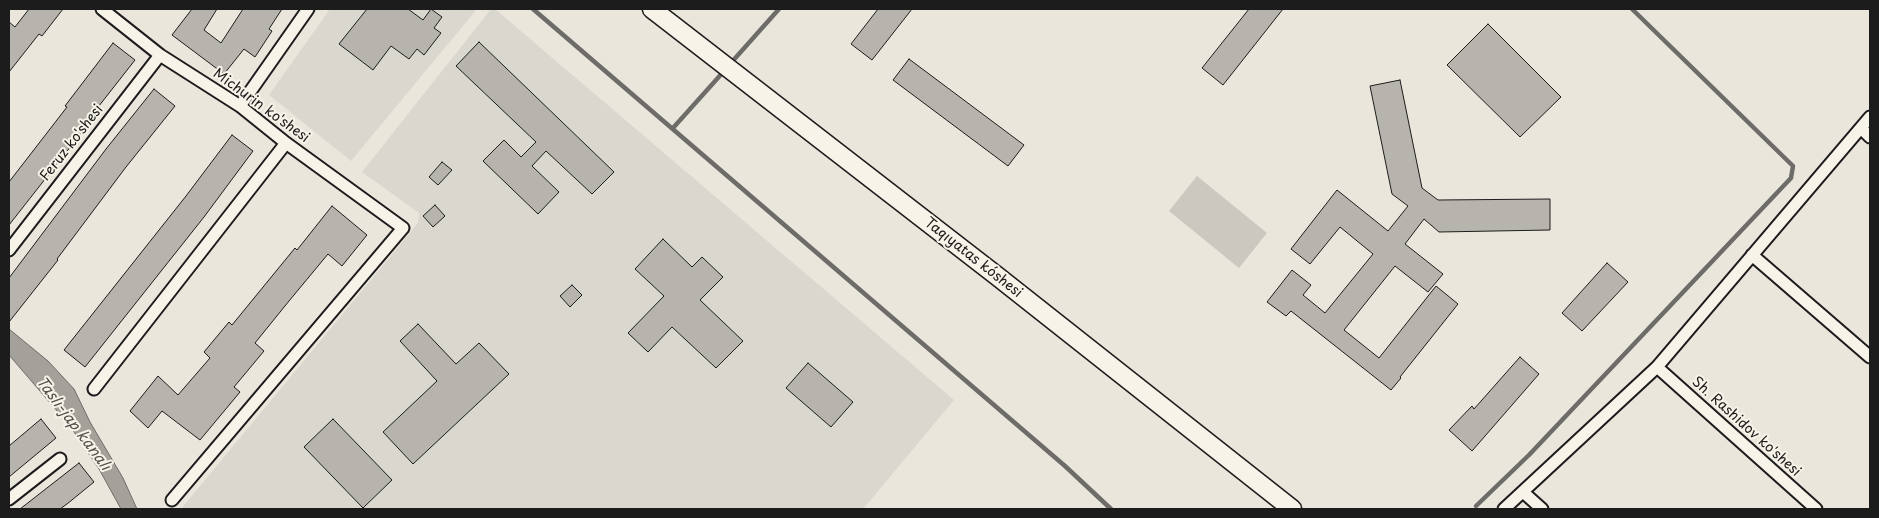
<!DOCTYPE html>
<meta charset="utf-8">
<style>
body{margin:0}
#map{position:relative;width:1879px;height:518px;overflow:hidden;background:#eae6dc;font-family:"Playpen Sans",sans-serif}
canvas{display:block}
.frame{position:absolute;inset:0;border:10px solid #1c1c1c;pointer-events:none}
</style>
<div id="map">
<canvas width="1879" height="518"></canvas>
<div class="frame"></div>
</div>
<script>
const g = document.querySelector('canvas').getContext('2d');
g.lineJoin = 'round';
function fillPath(path, color) { g.fillStyle = color; g.fill(path, 'evenodd'); }
const shape = rows => new Path2D(rows.map(r => 'M' + r).join(''));
function trace(path, color, width, dash) { g.strokeStyle = color; g.lineWidth = width; g.lineCap = dash ? 'butt' : 'round'; g.setLineDash(dash || []); g.stroke(path); }
function write(font, color, halo, rows, align = 'center') {
  g.font = font + ' "Playpen Sans",sans-serif'; g.lineWidth = 4; g.setLineDash([]); g.textBaseline = 'middle'; g.strokeStyle = halo; g.fillStyle = color; for (const [text, x, y, turn = 0] of rows) {
    g.save(); g.translate(x, y); g.rotate((+turn || 0) * Math.PI / 180); g.textAlign = isNaN(turn) ? turn : align; if (halo) g.strokeText(text, 0, 0); g.fillText(text, 0, 0); g.restore();
  }
}
fillPath(shape([
 [330,9,477,9,351,161,269,95],
 [491,9,495,9,954,400,863,509,181,509,418,223,419,213,362,172]
]), '#dad7ce');
fillPath(shape([
 [1197,176,1267,233,1239,268,1169,211]
]), '#ccc8c0');
const water = shape([
 [9,329,48,361,74,389,90,422,123,478,137,509,121,509,99,469,70,426,9,355,9,329]
]);
fillPath(water, '#a3a19a');
trace(water, '#6d6c68', 1);
trace(shape([
 [533,9,1065,466,1111,509],
 [730,64,779,9],
 [673,128,725,70],
 [1476,506,1529,455,1791,178,1793,166,1632,9]
]), '#6d6c68', 4.5);
const building = shape([
 [29,9,63,9,42,36,39,34,9,72,9,22,15,27,29,9],
 [192,9,217,9,204,30,221,43,243,9,282,9,269,29,272,31,255,57,244,49,224,74,172,35,192,9],
 [367,9,408,9,423,20,431,9,442,17,434,28,441,33,424,55,417,49,409,59,391,46,373,70,339,44,367,9],
 [878,9,912,9,872,60,851,44,878,9],
 [1249,9,1283,9,1223,85,1202,68,1249,9],
 [1488,24,1561,97,1520,137,1447,65,1488,24],
 [479,42,614,172,592,194,546,151,532,166,559,192,538,214,483,161,504,140,521,157,536,142,456,66,479,42],
 [113,43,135,60,84,125,86,127,9,225,9,182,67,107,65,106,113,43],
 [909,59,1024,145,1008,166,893,80,909,59],
 [1400,80,1422,188,1438,200,1550,199,1550,230,1439,232,1424,219,1405,244,1443,274,1428,292,1395,266,1344,330,1379,358,1436,286,1458,304,1400,377,1401,378,1391,390,1291,311,1286,316,1267,302,1292,270,1311,285,1303,295,1325,313,1373,254,1340,227,1310,264,1291,249,1337,190,1388,231,1408,206,1392,194,1370,86,1400,80],
 [154,89,175,106,126,167,57,259,58,260,9,322,9,278,106,149,154,89],
 [232,135,253,151,204,217,85,367,64,350,186,196,232,135],
 [442,162,452,170,438,185,429,177,442,162],
 [435,205,445,216,433,227,423,216,435,205],
 [332,206,367,235,342,266,328,254,289,301,255,343,264,351,234,387,240,392,200,440,162,411,148,428,130,411,158,376,178,395,210,358,204,352,229,322,232,325,295,248,297,250,332,206],
 [663,239,692,267,702,257,723,277,700,300,743,341,716,368,672,327,648,352,628,333,664,296,635,269,663,239],
 [1607,263,1628,282,1582,331,1562,313,1607,263],
 [572,285,582,295,570,307,560,296,572,285],
 [418,324,456,364,479,343,509,374,413,464,383,432,437,381,400,341,418,324],
 [1520,357,1539,374,1472,451,1449,430,1472,406,1474,409,1520,357],
 [808,363,853,402,831,427,786,388,808,363],
 [41,419,56,438,9,477,9,446,41,419],
 [333,419,392,480,363,508,304,447,333,419],
 [79,463,94,482,67,504,60,509,20,509,79,463]
]);
fillPath(building, '#b6b4ac');
trace(building, '#1c1c1c', 1);
const street = shape([
 [102,9,160,55,240,106,286,143,403,228,172,500],
 [240,106,308,9],
 [1861,128,1870,137],
 [9,250,160,55],
 [1752,255,1870,357],
 [1657,367,1816,509],
 [94,389,286,143],
 [1523,492,1542,509],
 [9,499,60,459],
 [1504,509,1657,367,1870,117]
]);
const primary = shape([
 [652,9,997,276,1292,509]
]);
trace(street, '#1c1c1c', 15);
trace(primary, '#1c1c1c', 21);
trace(street, '#f7f3e8', 11);
trace(primary, '#f7f3e8', 18);
write('14px', '#1c1c1c', '#f7f3e8', [
 ["Michurin ko'shesi",261,106,36],
 ["Feruz ko'shesi",72,143,-52],
 ["Taqıyatas kóshesi",973,258,38],
 ["Sh. Rashidov ko'shesi",1746,427,42]
]);
write('italic 15px', '#52514e', '#f7f3e8', [
 ["Taslı-jap kanalı",73,424,53]
]);
</script>
